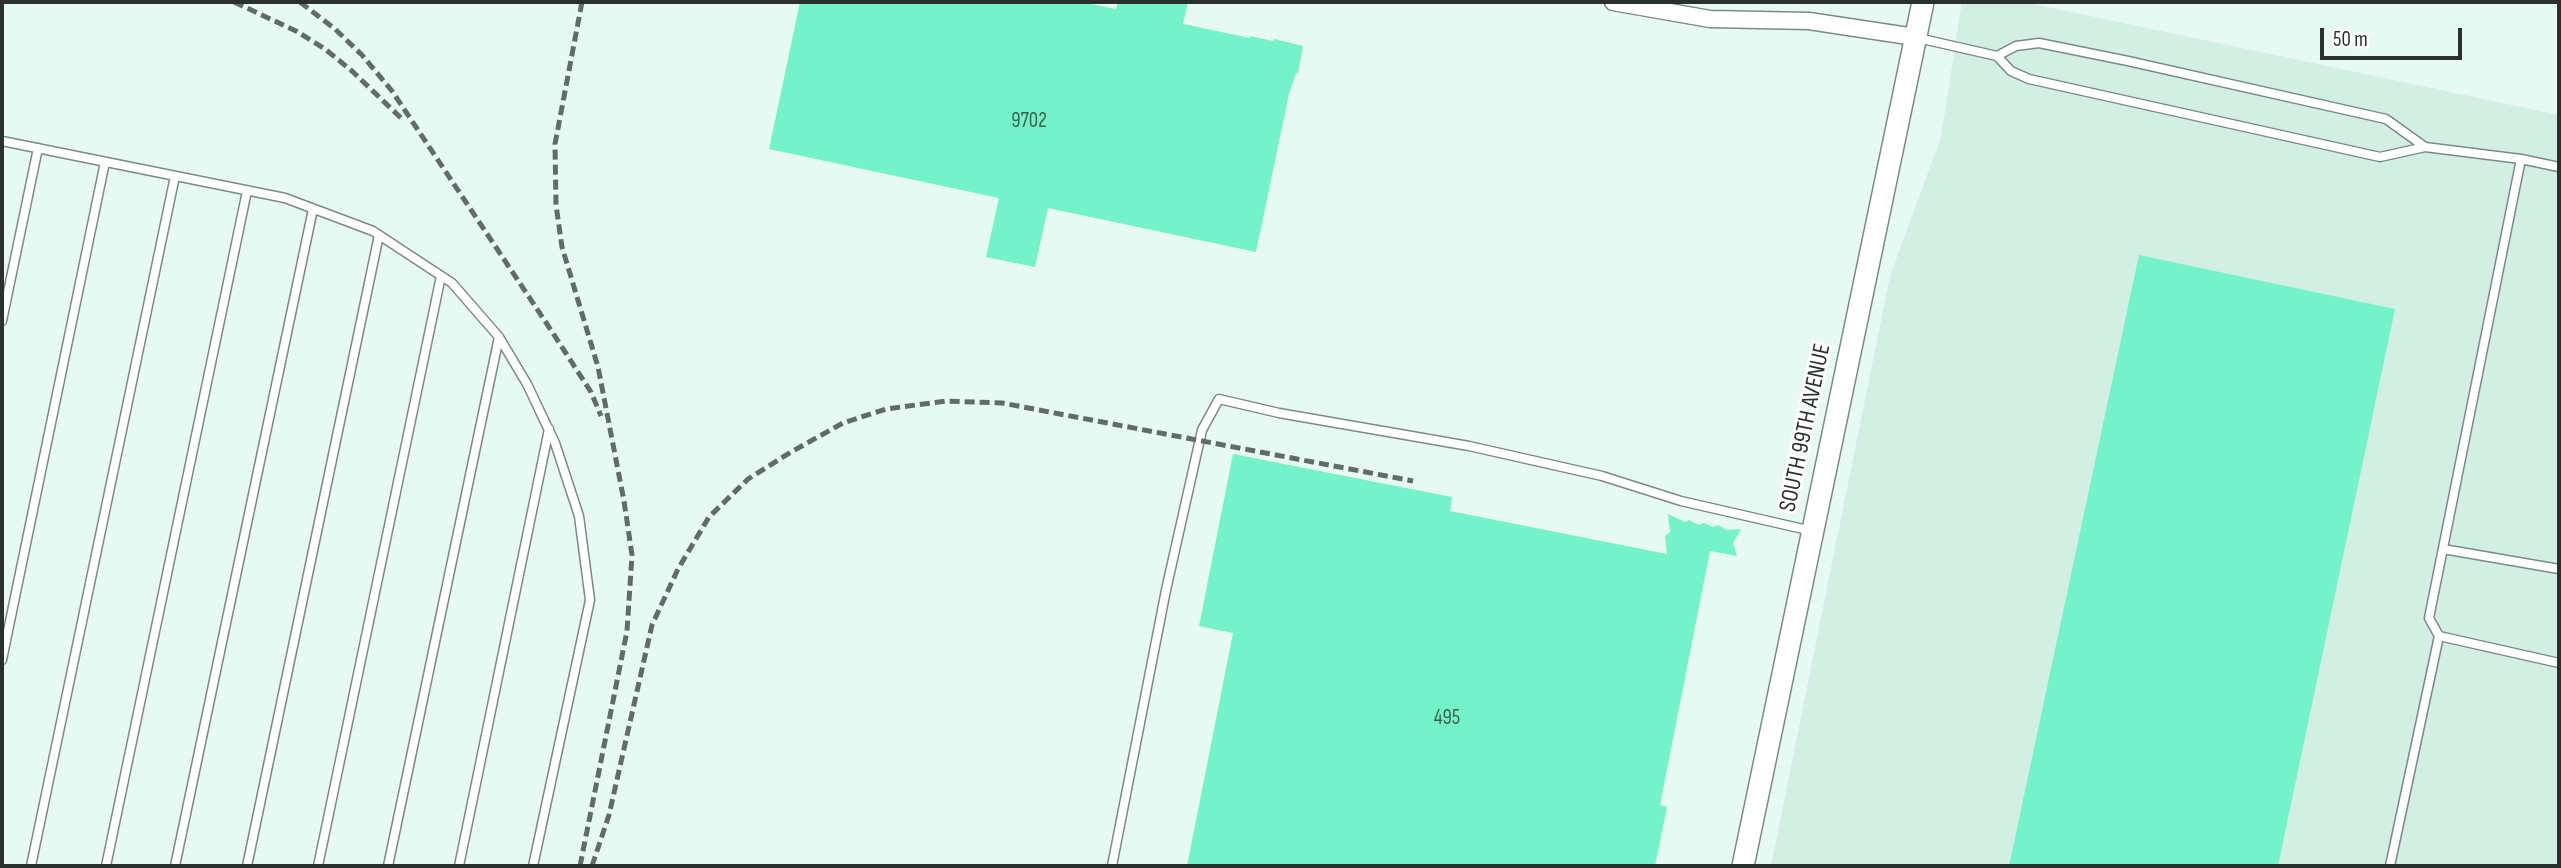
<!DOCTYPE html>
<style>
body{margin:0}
#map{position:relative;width:2561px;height:868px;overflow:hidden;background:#e6f9f2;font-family:"Sofia Sans Condensed",sans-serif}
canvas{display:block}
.frame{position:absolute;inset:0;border:4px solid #29302d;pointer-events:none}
.scale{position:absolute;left:2320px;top:28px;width:142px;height:32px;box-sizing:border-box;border:4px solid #29302d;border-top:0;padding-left:9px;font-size:21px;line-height:24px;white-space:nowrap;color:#29302d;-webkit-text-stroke:5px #fff;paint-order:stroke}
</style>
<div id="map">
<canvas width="2561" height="868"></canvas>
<div class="frame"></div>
<div class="scale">50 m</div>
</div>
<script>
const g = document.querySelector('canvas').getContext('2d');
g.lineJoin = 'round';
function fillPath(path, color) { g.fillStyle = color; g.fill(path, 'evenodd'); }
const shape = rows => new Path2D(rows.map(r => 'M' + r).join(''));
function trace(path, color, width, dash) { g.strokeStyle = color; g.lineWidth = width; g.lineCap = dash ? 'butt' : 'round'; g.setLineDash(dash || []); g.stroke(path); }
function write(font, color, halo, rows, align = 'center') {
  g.font = font + ' "Sofia Sans Condensed",sans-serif'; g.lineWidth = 6; g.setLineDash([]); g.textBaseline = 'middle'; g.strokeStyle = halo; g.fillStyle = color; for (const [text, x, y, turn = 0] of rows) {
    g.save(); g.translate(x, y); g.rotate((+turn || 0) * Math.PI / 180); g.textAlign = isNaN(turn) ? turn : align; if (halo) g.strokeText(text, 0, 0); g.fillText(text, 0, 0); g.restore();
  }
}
fillPath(shape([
 [1962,2,2024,2,2559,115,2559,866,1771,866,1890,276,1941,137]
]), '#d3eee3');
fillPath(shape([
 [800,2,1081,2,1116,9,1118,2,1188,2,1183,24,1250,38,1250,36,1273,41,1274,39,1303,46,1298,73,1296,73,1289,94,1256,252,1048,208,1035,267,986,257,999,198,769,149],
 [2139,255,2395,309,2278,866,2009,866],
 [1233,454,1452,497,1450,511,1667,554,1665,536,1670,532,1668,514,1685,522,1689,520,1699,525,1704,523,1713,527,1718,525,1727,530,1741,529,1733,543,1737,556,1710,551,1660,805,1667,807,1655,866,1187,866,1233,633,1199,626]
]), '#74f3cb');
const service = shape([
 [1918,38,1997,56,2011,71,2029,79,2380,157,2425,147,2521,159,2559,167],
 [1997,56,2016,46,2039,43,2128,61,2386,119,2425,147],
 [2,141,285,198,373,231,452,283,499,337,527,384,555,443,579,516,590,600,533,866],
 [2521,159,2429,618,2439,636,2559,663],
 [2,321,38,148],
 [2443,549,2559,569],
 [2,660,105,162],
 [31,866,175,176],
 [106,866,247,191],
 [175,866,313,209],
 [247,866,379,235],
 [318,866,441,276],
 [388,866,499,337],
 [459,866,549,429],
 [1112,866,1166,590,1202,430,1219,399,1279,413,1469,446,1602,476,1681,501,1812,531],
 [2390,866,2439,636]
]);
const minor = shape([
 [1613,2,1710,19,1809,21,1915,37]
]);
const secondary = shape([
 [1743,866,1923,2]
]);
trace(service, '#7a8b84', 11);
trace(minor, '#7a8b84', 19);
trace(secondary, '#7a8b84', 24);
trace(service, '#fff', 8);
trace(minor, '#fff', 16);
trace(secondary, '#fff', 21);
trace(shape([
 [234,2,296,31,325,49,352,71,402,119],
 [300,2,335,29,362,55,392,91,547,324,591,392,601,416],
 [580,866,627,631,632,555,624,501,598,367,562,247,556,205,555,144,582,2],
 [592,866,609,815,652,625,678,569,709,517,748,479,791,452,843,423,886,409,946,401,1002,403,1413,481]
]), '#616c68', 5, [10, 5]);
write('21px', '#3c6154', null, [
 ["9702",1029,122],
 ["495",1447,719]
]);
write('24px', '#29302d', '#fff', [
 ["SOUTH 99TH AVENUE",1806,428,-78]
]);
</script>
